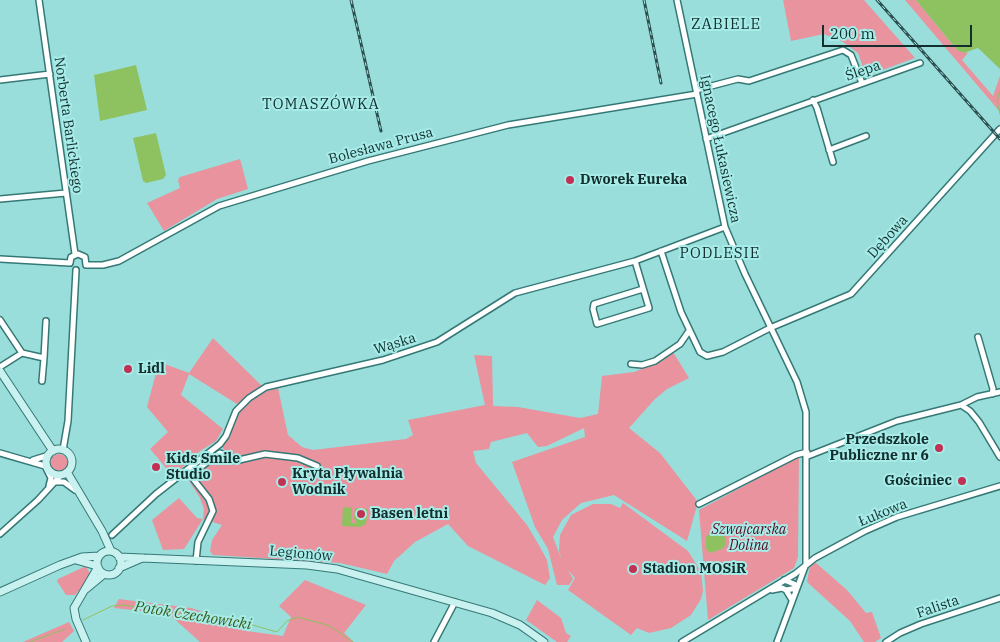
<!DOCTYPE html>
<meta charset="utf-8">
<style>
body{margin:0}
#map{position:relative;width:1000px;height:642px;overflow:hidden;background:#9adedb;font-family:"IBM Plex Serif",serif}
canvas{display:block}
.scale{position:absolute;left:822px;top:25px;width:150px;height:22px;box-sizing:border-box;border:2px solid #122f2e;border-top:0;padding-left:6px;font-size:15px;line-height:18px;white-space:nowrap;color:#122f2e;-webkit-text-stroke:4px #a7ece8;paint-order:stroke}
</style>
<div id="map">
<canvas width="1000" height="642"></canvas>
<div class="scale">200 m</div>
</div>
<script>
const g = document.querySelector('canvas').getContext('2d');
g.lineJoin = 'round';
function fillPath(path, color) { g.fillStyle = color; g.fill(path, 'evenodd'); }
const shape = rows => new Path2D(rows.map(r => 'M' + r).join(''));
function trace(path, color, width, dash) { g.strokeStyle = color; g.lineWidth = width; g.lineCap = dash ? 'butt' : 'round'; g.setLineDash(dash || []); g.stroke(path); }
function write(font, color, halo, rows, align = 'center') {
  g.font = font + ' "IBM Plex Serif",serif'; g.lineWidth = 4; g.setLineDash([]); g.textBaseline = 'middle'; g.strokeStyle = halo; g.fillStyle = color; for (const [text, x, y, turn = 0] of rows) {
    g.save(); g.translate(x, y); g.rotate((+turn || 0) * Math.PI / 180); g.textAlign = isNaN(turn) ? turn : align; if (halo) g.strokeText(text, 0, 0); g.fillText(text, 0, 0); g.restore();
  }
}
fillPath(shape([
 [783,0,864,0,915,58,866,76,858,53,843,42,824,34,791,41],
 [905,0,916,0,957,50,968,53,962,60,993,96,1000,76,1000,112],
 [240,159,248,189,217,199,164,231,147,203,180,188,178,180,180,177],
 [213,338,262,386,237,404,189,374,181,395,223,429,216,441,200,451,173,476,150,449,168,432,147,407,159,362,189,373],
 [673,352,689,378,667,389,655,399,629,428,660,453,698,502,687,541,614,495,581,503,562,520,553,537,562,561,559,551,560,535,571,515,593,504,611,504,620,508,623,503,688,551,701,572,703,591,701,599,691,615,671,628,649,633,637,628,631,635,568,590,575,578,568,570,573,579,569,585,557,585,548,549,535,527,512,462,585,437,584,428,547,446,538,447,527,433,491,442,489,449,473,451,476,463,527,525,540,547,547,560,550,578,545,585,468,546,448,524,415,542,394,561,387,574,340,563,213,555,210,551,212,540,222,525,203,519,184,549,163,550,152,520,179,498,197,518,203,519,204,509,200,498,186,476,210,455,224,450,222,446,238,413,253,398,266,391,278,388,288,435,302,447,313,450,406,439,413,435,408,420,485,405,474,355,492,356,493,406,518,407,580,418,598,414,602,376,634,372,662,361],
 '50 463a9 9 0 1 1 18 0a9 9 0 1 1-18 0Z',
 [799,456,798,557,794,568,708,620,699,510],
 [816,563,847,590,866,613,872,612,881,638,875,642,864,642,850,621,807,582,810,565],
 [86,566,91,576,75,595,66,595,57,581,58,579],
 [305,580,366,605,344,633,354,642,200,642,169,614,114,608,119,599,191,608,229,620,247,631,283,636,291,617,279,606],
 [537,600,561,618,566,633,571,636,567,642,557,642,526,620],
 [69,622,74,631,62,642,23,642]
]), '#e8939d');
fillPath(shape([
 [916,0,1000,0,1000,69,978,48,964,53,957,50],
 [136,65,147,110,100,121,94,75],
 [156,133,166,175,163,179,146,183,143,181,133,138],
 [343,507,352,508,351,522,354,524,356,521,354,519,355,508,368,509,366,524,360,527,342,526],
 [710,533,724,533,726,545,722,549,710,553,706,549,706,537]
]), '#8ec261');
trace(shape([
 [1000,91,997,101,1000,114],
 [83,620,112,606,123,605,242,622,277,632,287,621,298,617,330,626,353,642],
 [30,642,65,629]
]), '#8ec261', 1);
const street = shape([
 [39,0,75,254],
 [677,0,725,227,745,274,797,382,806,412,806,564,777,642],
 [0,80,50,74],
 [696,90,738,79,749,81,843,50,851,55,862,83],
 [813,100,817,108,833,162],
 [706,139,920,63],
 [829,150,866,136],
 [0,199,66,193],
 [661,251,681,312,700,352,707,356,723,352,770,328,851,294,1000,129],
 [0,259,70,263],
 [635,261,649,308,597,324,593,309,594,304,643,289],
 [70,263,71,257,78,254,85,257,86,265],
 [86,265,103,265,119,261,219,206,368,161,508,125,697,94],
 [0,320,22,353],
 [978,337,993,389,992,394],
 [44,358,46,321],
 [631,364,642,365,655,361,680,344,689,331],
 [0,367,22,353,44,358,42,381],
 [961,405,977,397,1000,392],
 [63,450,68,421,76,270],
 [0,453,45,466,51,478,49,486],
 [808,456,897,421,961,405,970,411,979,422,1000,457],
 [33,460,49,455],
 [54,482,64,482,75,490],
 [699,504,796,455,807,452],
 [0,534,38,500,61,475],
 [112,535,156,494,220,444,226,436,236,411,249,398,266,387,383,360,437,342,515,293,635,261,725,227],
 [196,561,198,542,213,511,209,499,194,480,195,471,220,453,239,460,265,454,298,458,317,466],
 [784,580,794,584,797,588,786,590],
 [772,590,782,588,786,590,792,600],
 [434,642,455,602],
 [682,642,795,574,815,558,865,531,897,517,1000,486],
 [886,642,900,633,921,624,1000,598]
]);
const secondary = shape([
 [0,371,53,451],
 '46 462a13 13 0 1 1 26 0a13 13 0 1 1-26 0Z',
 [67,472,102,531,111,551],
 '97 563a12 12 0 1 1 24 0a12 12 0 1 1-24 0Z',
 [119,557,307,565,337,569,492,613,520,625,544,642],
 [76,560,97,566],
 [119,568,142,558],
 [86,589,104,574],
 [0,592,60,565,82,557,99,556],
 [86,642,76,619,74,608,98,567]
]);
trace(street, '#357976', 8);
trace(secondary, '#357976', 9);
trace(street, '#fff', 5);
trace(secondary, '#c9f1f0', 7);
const rail = shape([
 [351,0,381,131],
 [644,0,661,83],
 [877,0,1000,139]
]);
trace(rail, '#2c504f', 3);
trace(rail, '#a7ece8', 1, [4]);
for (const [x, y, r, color] of [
 [570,180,5,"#c13153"],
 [128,369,5,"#c13153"],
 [939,448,5,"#c13153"],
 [156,467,5,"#c13153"],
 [962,481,5,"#c13153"],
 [282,482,5,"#c13153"],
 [361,514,5,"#c13153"],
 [633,569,5,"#c13153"]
]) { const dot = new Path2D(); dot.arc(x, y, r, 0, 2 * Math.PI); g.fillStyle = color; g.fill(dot); trace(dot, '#a7ece8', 2); }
write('14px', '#122f2e', '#a7ece8', [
 ["Ślepa",863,71,-19],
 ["Norberta Barlickiego",68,125,82],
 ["Bolesława Prusa",381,146,-15],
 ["Ignacego Łukasiewicza",720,149,78],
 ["Dębowa",888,237,-48],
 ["Wąska",395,344,-17],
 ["Łukowa",883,513,-22],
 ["Legionów",301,554,5],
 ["Falista",938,607,-19]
]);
write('bold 14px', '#122f2e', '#a7ece8', [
 ["Dworek Eureka",580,180],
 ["Lidl",138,369],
 ["Przedszkole",929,440,"right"],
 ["Publiczne nr 6",929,456,"right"],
 ["Kids Smile",166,459],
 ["Studio",166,475],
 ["Kryta Pływalnia",292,474],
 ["Wodnik",292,490],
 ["Gościniec",952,481,"right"],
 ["Basen letni",371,514],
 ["Stadion MOSiR",643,569]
], 'left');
write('italic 14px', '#550e20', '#a7ece8', [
 ["Szwajcarska",749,530],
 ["Dolina",749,546]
]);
g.letterSpacing = '1px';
write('15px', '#122f2e', '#a7ece8', [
 ["ZABIELE",726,25],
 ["TOMASZÓWKA",321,105],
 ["PODLESIE",720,254]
]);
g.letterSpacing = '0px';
write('italic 15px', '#3a5b18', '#a7ece8', [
 ["Potok Czechowicki",193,616,9]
]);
</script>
